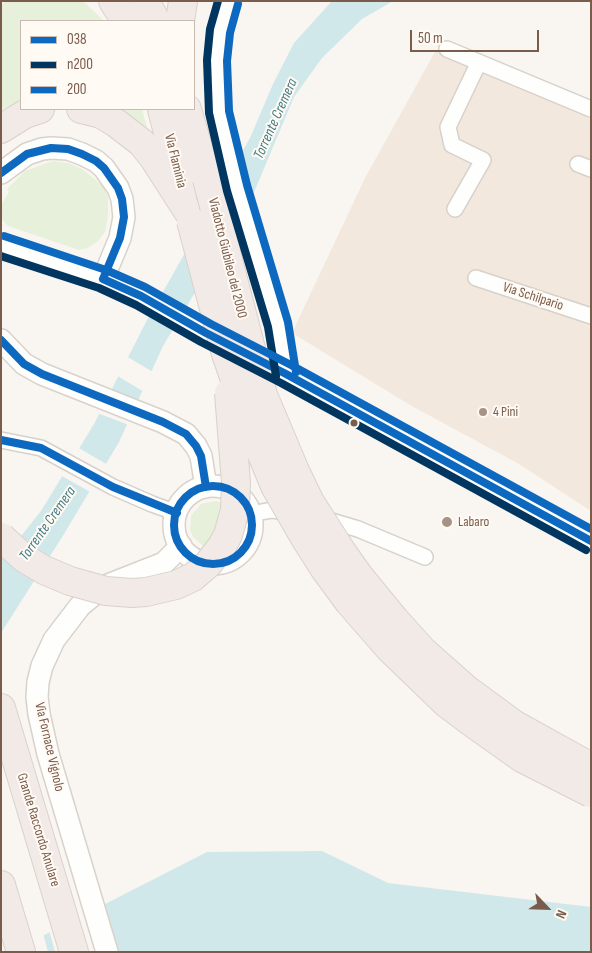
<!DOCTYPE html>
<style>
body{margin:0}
#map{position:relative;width:592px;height:953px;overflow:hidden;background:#f9f5f0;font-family:"Sofia Sans Condensed",sans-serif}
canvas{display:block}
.frame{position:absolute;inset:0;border:2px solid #7a5c4d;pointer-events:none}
.legend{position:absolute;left:20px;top:20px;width:175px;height:90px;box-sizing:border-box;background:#fffaf3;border:1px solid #cabbb1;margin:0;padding:6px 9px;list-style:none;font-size:15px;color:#7a5c4d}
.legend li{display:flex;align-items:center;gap:10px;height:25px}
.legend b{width:25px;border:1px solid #cabbb1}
.north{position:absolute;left:522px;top:883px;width:50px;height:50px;-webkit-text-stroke:4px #fffaf3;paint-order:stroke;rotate:114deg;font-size:14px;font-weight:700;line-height:20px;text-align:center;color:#7a5c4d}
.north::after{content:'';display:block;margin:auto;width:18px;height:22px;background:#7a5c4d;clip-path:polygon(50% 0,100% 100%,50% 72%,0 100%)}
.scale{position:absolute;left:410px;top:30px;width:129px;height:22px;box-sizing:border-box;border:2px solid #7a5c4d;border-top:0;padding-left:6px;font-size:15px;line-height:18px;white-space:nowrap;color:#7a5c4d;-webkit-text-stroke:4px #fffaf3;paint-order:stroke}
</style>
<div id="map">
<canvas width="592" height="953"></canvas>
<div class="frame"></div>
<ul class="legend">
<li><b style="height:6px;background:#0c69bf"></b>038</li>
<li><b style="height:6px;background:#00365f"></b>n200</li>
<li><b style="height:6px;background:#0c69bf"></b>200</li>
</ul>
<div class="north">N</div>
<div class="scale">50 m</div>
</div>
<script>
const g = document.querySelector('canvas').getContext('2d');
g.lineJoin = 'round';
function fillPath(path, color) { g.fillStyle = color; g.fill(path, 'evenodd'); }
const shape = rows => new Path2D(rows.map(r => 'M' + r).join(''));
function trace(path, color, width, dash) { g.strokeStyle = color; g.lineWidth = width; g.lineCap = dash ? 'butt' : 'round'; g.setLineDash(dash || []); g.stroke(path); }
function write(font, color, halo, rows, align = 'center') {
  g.font = font + ' "Sofia Sans Condensed",sans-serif'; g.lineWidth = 4; g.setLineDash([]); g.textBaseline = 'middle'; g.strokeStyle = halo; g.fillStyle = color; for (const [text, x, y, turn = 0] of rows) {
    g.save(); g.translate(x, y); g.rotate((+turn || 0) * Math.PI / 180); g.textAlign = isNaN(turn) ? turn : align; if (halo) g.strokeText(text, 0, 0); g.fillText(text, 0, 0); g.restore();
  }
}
fillPath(shape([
 [436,50,591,115,591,511,519,464,410,405,292,333,365,178]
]), '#f2e8de');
fillPath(shape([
 [4,1,83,1,104,21,21,21,21,102,1,110,1,8],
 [116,109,142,109,149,135,130,116],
 [53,161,69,163,82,169,103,186,108,197,108,215,105,232,98,241,88,248,79,250,8,226,1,218,1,205,9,192,7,189,25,171],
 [216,501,223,503,234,513,204,547,193,537,190,530,191,516,201,504]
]), '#e7f0db');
fillPath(shape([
 [332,1,393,1,362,19,322,58,294,97,252,197,163,346,119,442,64,534,1,633,1,561,41,511,94,424,147,320,250,138,273,84,294,43],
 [322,851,388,883,591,907,591,952,11,952,207,852]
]), '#d0e8ea');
fillPath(shape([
 [126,356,153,372,144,392,116,375],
 [109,389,140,401,129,425,97,413],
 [77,447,108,465,92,493,60,475],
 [101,903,115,952,55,952,49,930],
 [43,933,48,952,8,952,9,950]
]), '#f9f5f0');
const street = shape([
 [447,49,591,109],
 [578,164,591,169],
 [455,209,483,160,452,145,448,127,479,62],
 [476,278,591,316],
 [1,440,41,448,113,487,152,504,177,513],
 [251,514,272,510,294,513],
 [321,518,358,529,425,557]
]);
const secondary = shape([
 [228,1,220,31,217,61,219,112,237,188,278,325,286,374],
 [1,173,27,154,42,149,51,148,68,149,82,154,96,161,104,168,118,188,122,199,124,217,120,238,103,279],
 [1,245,103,279,141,296,206,333,286,374,591,541],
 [1,340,24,364,42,374,163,422,186,434,196,446,201,456,206,487],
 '174 525a39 39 0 1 1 78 0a39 39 0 1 1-78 0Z',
 [107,952,48,754,39,714,37,697,38,682,42,666,54,640,80,606,103,587,164,563,181,546]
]);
const highway = shape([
 [113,1,126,21],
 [145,1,156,21],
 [180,21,183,1],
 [81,109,101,114,116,123,142,143,153,157,189,213],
 [162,109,183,192],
 [187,109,207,179],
 [1,129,25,114,40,109],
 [1,708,74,952],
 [1,885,21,952]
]);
trace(street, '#d7d1cb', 18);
trace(secondary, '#d9d2cb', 24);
trace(highway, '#dad1cc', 30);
trace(street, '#fefefd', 15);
trace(secondary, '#fefefd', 21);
trace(highway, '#f2eae7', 28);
const highwayBridge = shape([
 [207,179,263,395,295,471,310,502,342,552,359,576,395,620,423,651,466,689,515,725,591,767],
 [191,221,226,354,256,440,275,486,305,538,324,568,349,602,389,648,446,703,474,724,522,758,591,793],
 [1,537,24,558,44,570,70,581,106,591,132,593,146,592,176,585,193,577,208,564,222,546,228,535,235,510,236,483,229,393]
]);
trace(highwayBridge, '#dad1cc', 30, []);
trace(highwayBridge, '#f2eae7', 28);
trace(shape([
 [1,173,27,154,51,148,68,149,82,154,96,161,104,168,118,188,122,199,124,217,120,238,103,279],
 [103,279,141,296,206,333,286,374,591,541],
 [1,340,24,364,42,374,163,422,186,434,196,446,201,456,206,487],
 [1,440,41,448,113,487,177,513],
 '174 525a39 39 0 1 1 78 0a39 39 0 1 1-78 0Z'
]), '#0c69bf', 8);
trace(shape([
 [218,1,210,29,207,60,209,113,227,191,268,327,276,376],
 [1,256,99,288,136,305,201,342,281,383,586,550]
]), '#00365f', 8);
trace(shape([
 [238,4,230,33,227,61,229,111,247,185,288,322,296,372],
 [4,236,106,270,145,287,211,324,291,365,591,529]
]), '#0c69bf', 8);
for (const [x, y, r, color] of [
 [483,412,5,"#a69286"],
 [354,423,4.5,"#7a5c4d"],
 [447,522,6,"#a69286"]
]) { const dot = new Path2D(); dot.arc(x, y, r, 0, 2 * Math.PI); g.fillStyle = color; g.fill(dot); trace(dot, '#fffaf3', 2); }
write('14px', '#7a5c4d', '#fffaf3', [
 ["Via Flaminia",175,161,76],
 ["Viadotto Giubileo del 2000",227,258,76],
 ["Via Schilpario",533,297,18],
 ["Via Fornace Vignolo",49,747,77],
 ["Grande Raccordo Anulare",38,830,73]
]);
write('14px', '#7a5c4d', '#fffaf3', [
 ["4 Pini",493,412],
 ["Labaro",458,522]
], 'left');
write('italic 15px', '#437c86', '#fffaf3', [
 ["Torrente Cremera",276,119,-66],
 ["Torrente Cremera",48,524,-55]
]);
</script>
